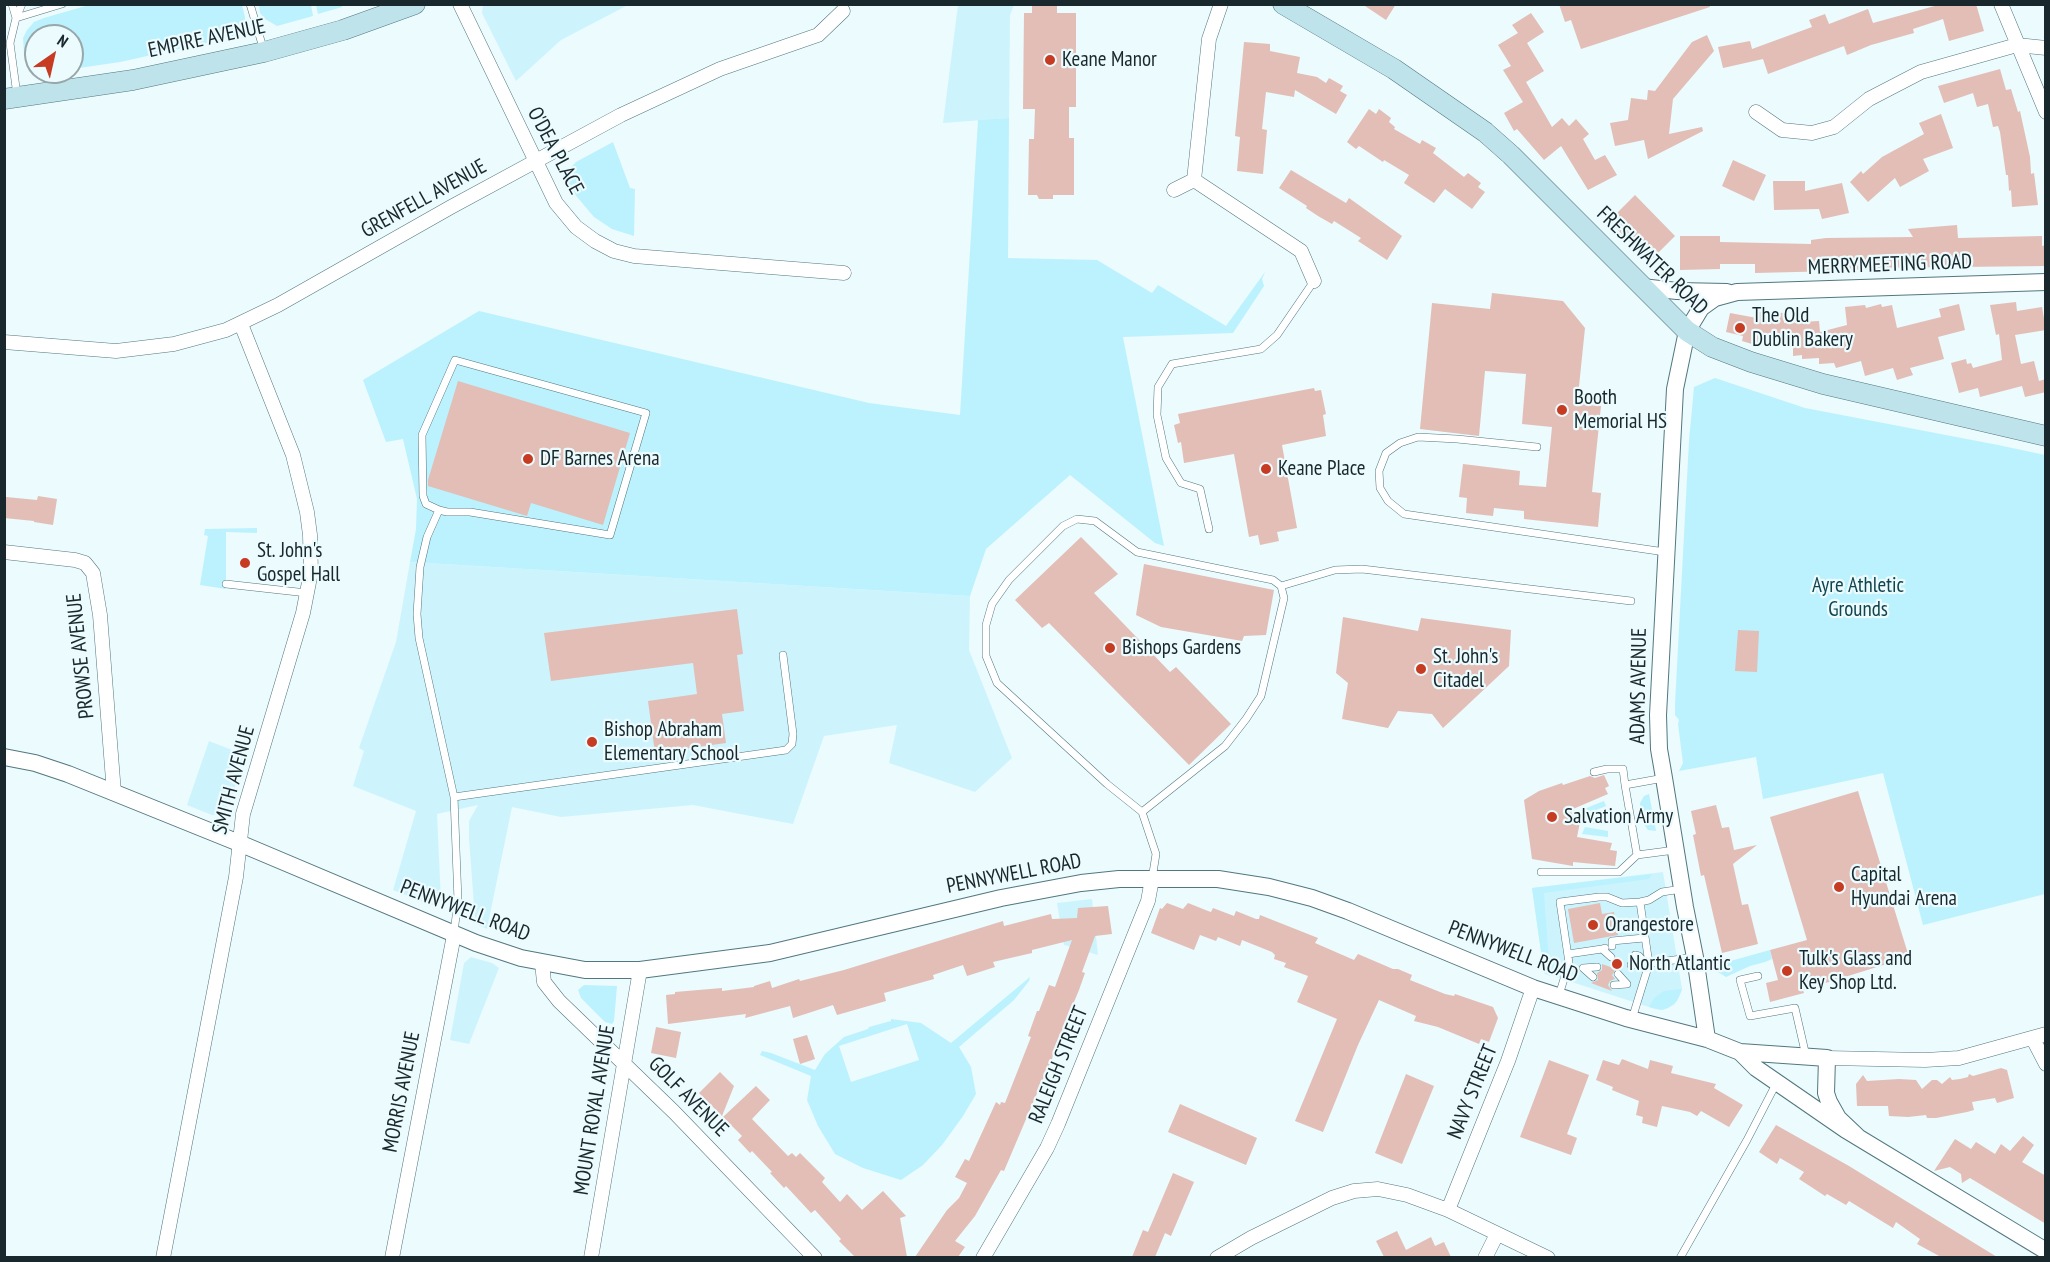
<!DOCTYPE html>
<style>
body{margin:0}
#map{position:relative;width:2050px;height:1262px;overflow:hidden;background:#ebfbfe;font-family:"PT Sans Narrow",sans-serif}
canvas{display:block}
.frame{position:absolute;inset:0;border:6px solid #19282c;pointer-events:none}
.north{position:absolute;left:24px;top:24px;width:60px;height:60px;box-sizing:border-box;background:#ebfbfe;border:2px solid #97a7aa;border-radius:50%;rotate:34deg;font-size:16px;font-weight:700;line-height:24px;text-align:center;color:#19282c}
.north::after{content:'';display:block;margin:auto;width:21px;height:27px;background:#c63b22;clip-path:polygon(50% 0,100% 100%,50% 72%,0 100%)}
</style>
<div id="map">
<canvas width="2050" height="1262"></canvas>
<div class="frame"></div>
<div class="north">N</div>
</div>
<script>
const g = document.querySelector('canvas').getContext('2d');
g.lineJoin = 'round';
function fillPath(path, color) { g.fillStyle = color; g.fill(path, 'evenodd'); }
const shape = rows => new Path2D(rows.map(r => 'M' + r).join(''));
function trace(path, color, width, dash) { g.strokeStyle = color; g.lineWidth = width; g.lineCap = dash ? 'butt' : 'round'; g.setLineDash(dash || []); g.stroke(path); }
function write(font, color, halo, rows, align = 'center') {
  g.font = font + ' "PT Sans Narrow",sans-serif'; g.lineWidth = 4.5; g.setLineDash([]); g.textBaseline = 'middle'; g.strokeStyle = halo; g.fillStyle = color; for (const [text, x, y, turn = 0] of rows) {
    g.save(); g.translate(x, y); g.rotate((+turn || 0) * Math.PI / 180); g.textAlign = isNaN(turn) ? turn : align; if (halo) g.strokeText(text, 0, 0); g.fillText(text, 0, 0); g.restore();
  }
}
fillPath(shape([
 [483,5,483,4,628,5,561,40,516,81,482,13],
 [958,5,1014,5,1010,15,1009,118,943,123],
 [410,562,970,596,969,650,1012,758,975,792,889,763,897,725,824,736,793,824,693,805,561,817,512,807,487,929,478,925,475,919,469,838,469,821,478,805,437,814,441,901,437,905,431,905,393,890,416,811,353,786,364,751,359,748,396,642],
 [209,741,245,755,230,802,225,810,220,815,212,815,187,805],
 [1663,872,1682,989,1680,995,1674,1005,1662,1010,1655,1009,1544,973,1532,888],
 [1092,899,1098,955,1064,945,1057,903],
 [471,957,492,963,499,968,469,1044,450,1040,464,963]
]), '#cdf4fd');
fillPath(shape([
 [89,5,242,5,245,17,245,24,238,36,120,62,72,69,72,36,36,36,36,72,50,72,34,75,27,65,24,53,23,38,27,30,34,22,44,18],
 [259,5,311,5,313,16,277,26,265,19,260,13],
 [316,5,342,5,342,7,318,14],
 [1009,118,1008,258,1097,260,1152,293,1158,285,1226,326,1265,272,1262,279,1264,286,1233,333,1123,337,1164,546,1155,543,1070,475,986,549,970,596,410,562,416,529,417,499,403,439,386,442,363,380,479,311,869,403,960,415,978,120],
 [613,142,630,188,635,189,634,236,612,229,594,217,572,191,567,179,569,169,576,162],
 [1715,378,1805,408,1998,445,2045,455,2045,894,1923,925,1883,773,1763,799,1756,757,1679,771,1683,763,1678,724,1679,720,1675,715,1675,704,1689,441,1694,387],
 [257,528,257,533,226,532,226,589,200,585,208,536,204,535,205,529],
 [1649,794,1656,831,1648,830,1641,820,1640,803,1644,796],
 [1604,801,1606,806,1581,816,1579,811],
 [1607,812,1610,818,1609,825,1590,823,1590,819],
 [1585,827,1608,831,1608,837,1582,834],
 [1652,874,1649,879,1544,893,1550,976,1544,973,1532,888],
 [1770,950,1772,959,1765,962,1750,966,1726,977,1718,972,1716,965],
 [1030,977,1029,981,1014,1000,959,1047,971,1067,976,1094,963,1116,942,1145,923,1165,901,1180,863,1168,835,1154,818,1126,807,1100,811,1076,760,1055,762,1051,771,1053,815,1070,825,1054,844,1037,868,1029,869,1027,891,1021,891,1019,921,1023,951,1043],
 [907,1024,919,1060,851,1082,839,1046],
 [584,985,617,986,614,1021,612,1024,605,1022,581,998,578,990],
 [1682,989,1677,1001,1668,1008,1662,1010,1649,1007,1654,998,1664,991]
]), '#bbf2fe');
fillPath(shape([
 [1362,4,1396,4,1386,20],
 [1559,4,1709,4,1710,7,1581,49,1571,20,1565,22],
 [1942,4,1976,4,1984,31,1949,41,1943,19,1913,29,1914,33,1871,45,1847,55,1844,46,1768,74,1763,59,1723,68,1718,47,1750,41,1752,49,1812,27,1809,20,1825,14,1829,24,1868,9,1873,23],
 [1032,5,1057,5,1057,13,1076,13,1076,107,1069,107,1069,138,1074,138,1074,195,1053,195,1053,199,1039,199,1037,195,1028,195,1029,139,1034,139,1035,109,1023,109,1024,13,1032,13],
 [1531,13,1544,32,1527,43,1544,71,1526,82,1552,127,1562,118,1569,126,1576,119,1589,134,1583,139,1595,160,1605,155,1617,175,1588,190,1561,146,1544,160,1517,129,1514,131,1504,113,1523,102,1503,70,1511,66,1498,45,1518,33,1512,25],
 [1707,35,1714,51,1673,99,1669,134,1702,127,1703,131,1648,159,1644,140,1615,146,1610,123,1628,120,1631,98,1647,100,1648,90,1655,91,1692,42],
 [1244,42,1270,44,1270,51,1300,57,1297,73,1317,77,1326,83,1329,78,1343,86,1340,91,1347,95,1336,114,1295,90,1294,97,1266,92,1262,129,1267,130,1263,174,1237,171,1240,137,1235,136],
 [2000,69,2006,90,2011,89,2018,112,2020,111,2030,157,2031,174,2034,173,2038,205,2012,207,2011,190,2009,191,2008,175,2006,175,2000,132,1998,126,1993,127,1988,104,1977,107,1973,93,1944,103,1938,86],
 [1369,109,1376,114,1379,109,1391,118,1389,122,1395,127,1394,129,1420,144,1422,140,1436,148,1433,153,1464,177,1468,173,1481,183,1478,187,1485,192,1472,209,1445,189,1434,203,1404,183,1409,175,1384,160,1383,162,1359,146,1356,149,1347,142],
 [1941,114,1953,148,1923,159,1929,171,1900,187,1895,178,1868,202,1850,182,1861,171,1863,174,1882,157,1924,134,1919,123],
 [1733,160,1766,175,1754,201,1722,186],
 [1291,170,1346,203,1349,198,1402,236,1387,260,1358,241,1361,238,1334,221,1332,224,1318,216,1306,208,1307,206,1279,188],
 [1773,181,1805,181,1805,191,1842,183,1849,213,1822,219,1819,209,1774,210],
 [1635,195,1675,236,1649,262,1609,221],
 [1957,225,1958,238,2042,236,2042,246,2046,245,2046,266,1869,268,1869,269,1837,271,1755,273,1755,264,1720,264,1720,269,1680,270,1680,236,1720,236,1720,242,1811,244,1811,240,1826,238,1913,237,1908,229],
 [1492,293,1563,301,1585,328,1578,396,1588,397,1587,405,1601,406,1592,492,1601,493,1598,527,1524,519,1524,511,1494,508,1493,516,1466,513,1467,498,1459,497,1463,464,1520,471,1519,485,1546,487,1552,427,1522,424,1526,374,1485,371,1479,436,1420,429,1432,303,1490,309],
 [2016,302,2017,311,2042,307,2046,330,2015,335,2021,364,2034,361,2039,381,2046,379,2046,392,2025,397,2022,386,1980,397,1978,388,1959,393,1951,363,1966,359,1967,364,1971,363,1973,368,2002,360,1999,334,1996,335,1990,305],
 [1881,304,1882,307,1892,305,1897,328,1941,317,1939,309,1959,304,1965,330,1938,337,1944,359,1910,368,1913,375,1897,380,1893,368,1865,376,1861,361,1836,368,1834,363,1819,364,1819,358,1802,359,1802,355,1793,356,1793,345,1752,344,1742,341,1743,336,1726,332,1730,313,1757,318,1757,312,1785,313,1784,323,1819,321,1820,332,1847,325,1845,307,1865,305,1866,308],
 [458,381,630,433,603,525,531,503,527,516,428,486,428,480],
 [1314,388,1315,391,1321,390,1326,414,1323,415,1326,436,1282,445,1297,528,1277,532,1279,541,1260,545,1258,535,1249,537,1234,454,1184,463,1181,442,1178,443,1174,425,1180,423,1178,414],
 [38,496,57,499,53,525,34,522,34,521,4,518,6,497,37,500],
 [1081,537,1118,574,1094,593,1170,672,1176,667,1231,724,1189,765,1049,623,1042,628,1015,600],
 [1144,564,1274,590,1266,635,1244,636,1242,641,1161,627,1136,615],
 [737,609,743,654,737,655,744,711,722,714,726,743,655,753,648,701,697,694,693,663,551,681,544,633],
 [1343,617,1418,631,1421,618,1511,630,1509,666,1443,728,1432,714,1398,711,1388,728,1342,719,1348,683,1336,673],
 [1738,630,1759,631,1757,672,1735,671],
 [1604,775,1609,786,1605,788,1608,794,1573,809,1580,822,1577,837,1612,843,1610,850,1617,851,1615,866,1573,862,1573,866,1532,859,1524,800,1539,791,1562,783,1563,785,1590,776,1595,778],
 [1858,791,1909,957,1803,990,1804,993,1770,1002,1766,983,1778,980,1770,950,1807,940,1770,817],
 [1716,805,1722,828,1729,827,1734,850,1757,845,1733,864,1742,905,1748,904,1758,944,1722,953,1704,875,1701,876,1693,835,1696,834,1691,811],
 [1167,903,1183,909,1188,903,1208,911,1211,912,1213,908,1234,916,1236,911,1256,919,1259,919,1260,915,1318,938,1315,943,1354,960,1358,954,1393,969,1398,969,1412,975,1410,980,1445,994,1454,996,1455,994,1493,1007,1498,1018,1489,1042,1481,1039,1479,1044,1438,1027,1414,1021,1416,1016,1379,1000,1358,1045,1323,1132,1295,1121,1337,1019,1297,1002,1308,976,1284,967,1286,963,1274,959,1275,955,1272,952,1242,940,1240,946,1218,937,1216,941,1200,935,1194,950,1151,933,1160,908,1162,909],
 [1600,903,1602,914,1614,912,1618,935,1574,943,1568,909],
 [1108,906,1112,934,1095,936,1082,972,1085,973,1079,990,1054,1050,1052,1059,1055,1064,1049,1065,1004,1171,1001,1170,975,1216,955,1241,965,1247,958,1257,915,1257,947,1210,959,1198,967,1183,955,1177,965,1159,969,1161,996,1102,1000,1105,1001,1102,1005,1103,1031,1037,1028,1036,1037,1011,1039,1011,1049,985,1055,987,1072,940,1032,950,1032,953,993,962,995,967,967,976,963,965,933,975,934,979,884,993,886,1001,837,1015,833,1005,793,1018,790,1006,745,1018,746,1014,668,1024,666,995,675,994,675,992,722,988,722,991,754,987,754,986,770,981,772,988,799,979,800,981,844,970,1003,921,1004,926,1051,914,1052,919,1077,918,1078,908],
 [1602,964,1616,969,1612,975,1615,979,1610,981,1608,985,1612,991,1591,983,1598,980,1597,973,1602,970],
 [656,1027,681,1032,676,1058,651,1053],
 [807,1035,815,1059,800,1064,793,1039],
 [1622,1059,1648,1069,1650,1060,1673,1066,1671,1073,1716,1084,1714,1088,1743,1105,1729,1127,1701,1111,1697,1116,1690,1112,1662,1106,1657,1127,1642,1123,1643,1117,1636,1115,1639,1101,1612,1090,1613,1087,1596,1080,1603,1060,1619,1065],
 [1549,1060,1589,1075,1567,1134,1577,1138,1571,1155,1520,1137],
 [2001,1068,2007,1070,2014,1098,1997,1103,1995,1098,1972,1102,1974,1110,1967,1112,1936,1118,1927,1118,1926,1115,1908,1117,1889,1116,1888,1106,1857,1106,1856,1084,1863,1075,1867,1081,1899,1079,1916,1080,1922,1089,1932,1080,1937,1080,1942,1084,1950,1077,1952,1080,1960,1079,1968,1077,1969,1074,1973,1076],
 [720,1072,734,1086,722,1116,699,1093],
 [1406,1074,1434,1086,1402,1164,1375,1153],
 [756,1086,770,1100,752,1119,788,1156,792,1153,796,1157,800,1153,825,1178,822,1182,840,1202,847,1194,862,1210,883,1191,906,1216,900,1218,907,1257,855,1257,839,1241,841,1239,815,1210,811,1213,786,1186,784,1188,770,1173,772,1172,752,1151,750,1153,738,1140,742,1136,723,1117],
 [1180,1104,1257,1138,1246,1165,1168,1132],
 [1776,1125,1849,1166,1997,1257,1941,1257,1917,1244,1920,1239,1896,1222,1893,1228,1849,1201,1846,1205,1827,1194,1825,1196,1799,1179,1804,1172,1780,1158,1777,1164,1759,1152],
 [2023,1136,2034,1145,2022,1162,2046,1176,2046,1224,1970,1178,1962,1183,1961,1174,1950,1167,1934,1171,1955,1139,1971,1149,1976,1142,1995,1154,2001,1144,2010,1151],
 [1173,1173,1194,1182,1171,1236,1165,1233,1155,1257,1132,1257,1143,1230,1148,1232],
 [1397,1231,1406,1250,1431,1237,1435,1246,1444,1242,1451,1257,1384,1257,1376,1241]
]), '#e2beb6');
const service = shape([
 [12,4,16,18,62,4],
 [250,4,264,51],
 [17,95,10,43,16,18,22,4],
 [1537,447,1457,439,1418,437,1400,443,1386,453,1379,471,1380,488,1388,501,1404,514,1665,552],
 [439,510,426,504,423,496,422,435,455,360,646,413,610,535,470,512,447,512,439,510,427,537,420,567,417,614,419,638,454,797,458,901,454,932],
 [1209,529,1200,489,1181,483,1166,458,1157,415,1158,387,1172,364,1261,349,1277,335,1314,281],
 [226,584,307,593],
 [1281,586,1335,570,1362,569,1631,601],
 [1594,772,1607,769,1623,769,1625,785],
 [1664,778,1625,785,1637,855,1675,850],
 [454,797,786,750,792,744,793,734,783,655],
 [1142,812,1225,746,1246,719,1261,696,1284,598,1281,586,1273,580,1137,552,1095,521,1077,519,1063,526,1009,580,992,604,986,625,986,656,997,683,1107,784,1142,812,1156,854,1152,879],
 [1541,872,1619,872,1637,855],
 [1612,946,1612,941,1644,938],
 [1605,948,1602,949,1611,957],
 [1568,954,1602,949],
 [1646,964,1695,957],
 [1631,965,1646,964,1639,956,1635,955],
 [1758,976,1740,980,1750,1016,1795,1008,1806,1056],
 [1593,977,1583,968,1597,967],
 [1614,985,1627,984,1618,974],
 [1559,995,1569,963,1560,902,1599,897,1607,897,1622,903,1640,902,1649,900,1662,892,1682,889],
 [1632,1019,1649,964,1640,902],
 [1680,1258,1747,1140,1776,1084]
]);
const minor = shape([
 [460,4,556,203,576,227,595,241,614,251,634,256,844,273],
 [2001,4,2046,112],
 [1756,112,1782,130,1812,133,1834,127,1869,99,1921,72,2017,45,2046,48],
 [1194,180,1301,251,1314,281],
 [1174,190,1194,180,1209,39,1221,4],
 [4,342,116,351,174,344,226,330,278,305,451,207,621,115,720,69,818,35,843,11],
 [4,552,75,560,85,563,93,573,100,615,114,793],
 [542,963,544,982,559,1001,674,1112,815,1258],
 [2033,1039,2046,1064],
 [1827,1058,1925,1060,1959,1058,2046,1034],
 [1448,1210,1508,1061,1533,988],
 [163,1258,236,877,243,814,303,613,311,572,310,535,307,512,293,455,241,324],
 [392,1258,454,935],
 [591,1258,640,970],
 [983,1258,1047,1148,1058,1124,1148,901,1152,879],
 [1217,1258,1251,1238,1332,1198,1354,1191,1378,1189,1407,1195,1448,1210,1548,1258],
 [1485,1258,1497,1234]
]);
const tertiary = shape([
 [1642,287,1677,291,1727,292],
 [4,757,35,763,68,774,239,843,476,943,521,958,585,970,640,970,770,953,1001,898,1081,883,1119,879,1218,879,1269,887,1312,898,1348,911,1533,988,1626,1018,1707,1039,1740,1052,1827,1058,1826,1093,1829,1102,1838,1118,1858,1137],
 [1707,1039,1695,957,1685,907,1664,778,1659,749,1658,715,1675,389,1687,331,1701,308,1715,298,1737,292,2046,282],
 [1740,1052,1756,1068,1846,1130,2046,1251]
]);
const secondary = shape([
 [1283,4,1394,69,1485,132,1511,155,1687,331,1712,347,1751,362,1823,384,2046,436],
 [4,99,133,80,264,52,343,30,415,4]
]);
trace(service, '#52777f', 8);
trace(minor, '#52777f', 15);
trace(tertiary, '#52777f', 18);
trace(secondary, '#52777f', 21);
trace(service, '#fff', 7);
trace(minor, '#fff', 14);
trace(tertiary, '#fff', 16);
trace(secondary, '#bfe3ea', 20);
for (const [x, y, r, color] of [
 [1050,60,6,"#c63b22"],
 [1740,328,6,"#c63b22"],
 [1562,410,6,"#c63b22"],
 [528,459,6,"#c63b22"],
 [1266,469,6,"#c63b22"],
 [245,563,6,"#c63b22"],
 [1110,648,6,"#c63b22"],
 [1421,669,6,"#c63b22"],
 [592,742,6,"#c63b22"],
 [1552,817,6,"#c63b22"],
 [1839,887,6,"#c63b22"],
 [1593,925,6,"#c63b22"],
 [1617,964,6,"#c63b22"],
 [1787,971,6,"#c63b22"]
]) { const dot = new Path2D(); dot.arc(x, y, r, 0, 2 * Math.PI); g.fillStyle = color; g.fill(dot); trace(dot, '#ebfbfe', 2); }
write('21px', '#19282c', '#ebfbfe', [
 ["EMPIRE AVENUE",207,39,-12],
 ["O'DEA PLACE",555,151,62],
 ["GRENFELL AVENUE",424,199,-29],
 ["FRESHWATER ROAD",1652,261,44],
 ["MERRYMEETING ROAD",1890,265,-2],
 ["PROWSE AVENUE",81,656,-96],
 ["ADAMS AVENUE",1639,686,-89],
 ["SMITH AVENUE",234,780,-75],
 ["PENNYWELL ROAD",1014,874,-11],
 ["PENNYWELL ROAD",465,911,21],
 ["PENNYWELL ROAD",1513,952,21],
 ["RALEIGH STREET",1059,1065,-68],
 ["MORRIS AVENUE",402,1092,-79],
 ["NAVY STREET",1473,1092,-68],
 ["GOLF AVENUE",688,1097,45],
 ["MOUNT ROYAL AVENUE",595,1110,-81]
]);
write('21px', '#19282c', '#ebfbfe', [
 ["Keane Manor",1062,60],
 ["The Old",1752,316],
 ["Dublin Bakery",1752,340],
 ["Booth",1574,398],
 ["Memorial HS",1574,422],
 ["DF Barnes Arena",540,459],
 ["Keane Place",1278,469],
 ["St. John's",257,551],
 ["Gospel Hall",257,575],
 ["Bishops Gardens",1122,648],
 ["St. John's",1433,657],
 ["Citadel",1433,681],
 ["Bishop Abraham",604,730],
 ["Elementary School",604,754],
 ["Salvation Army",1564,817],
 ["Capital",1851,875],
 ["Hyundai Arena",1851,899],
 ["Orangestore",1605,925],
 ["Tulk's Glass and",1799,959],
 ["Key Shop Ltd.",1799,983],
 ["North Atlantic",1629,964]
], 'left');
write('21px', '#11444e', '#ebfbfe', [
 ["Ayre Athletic",1858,586],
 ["Grounds",1858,610]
]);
</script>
